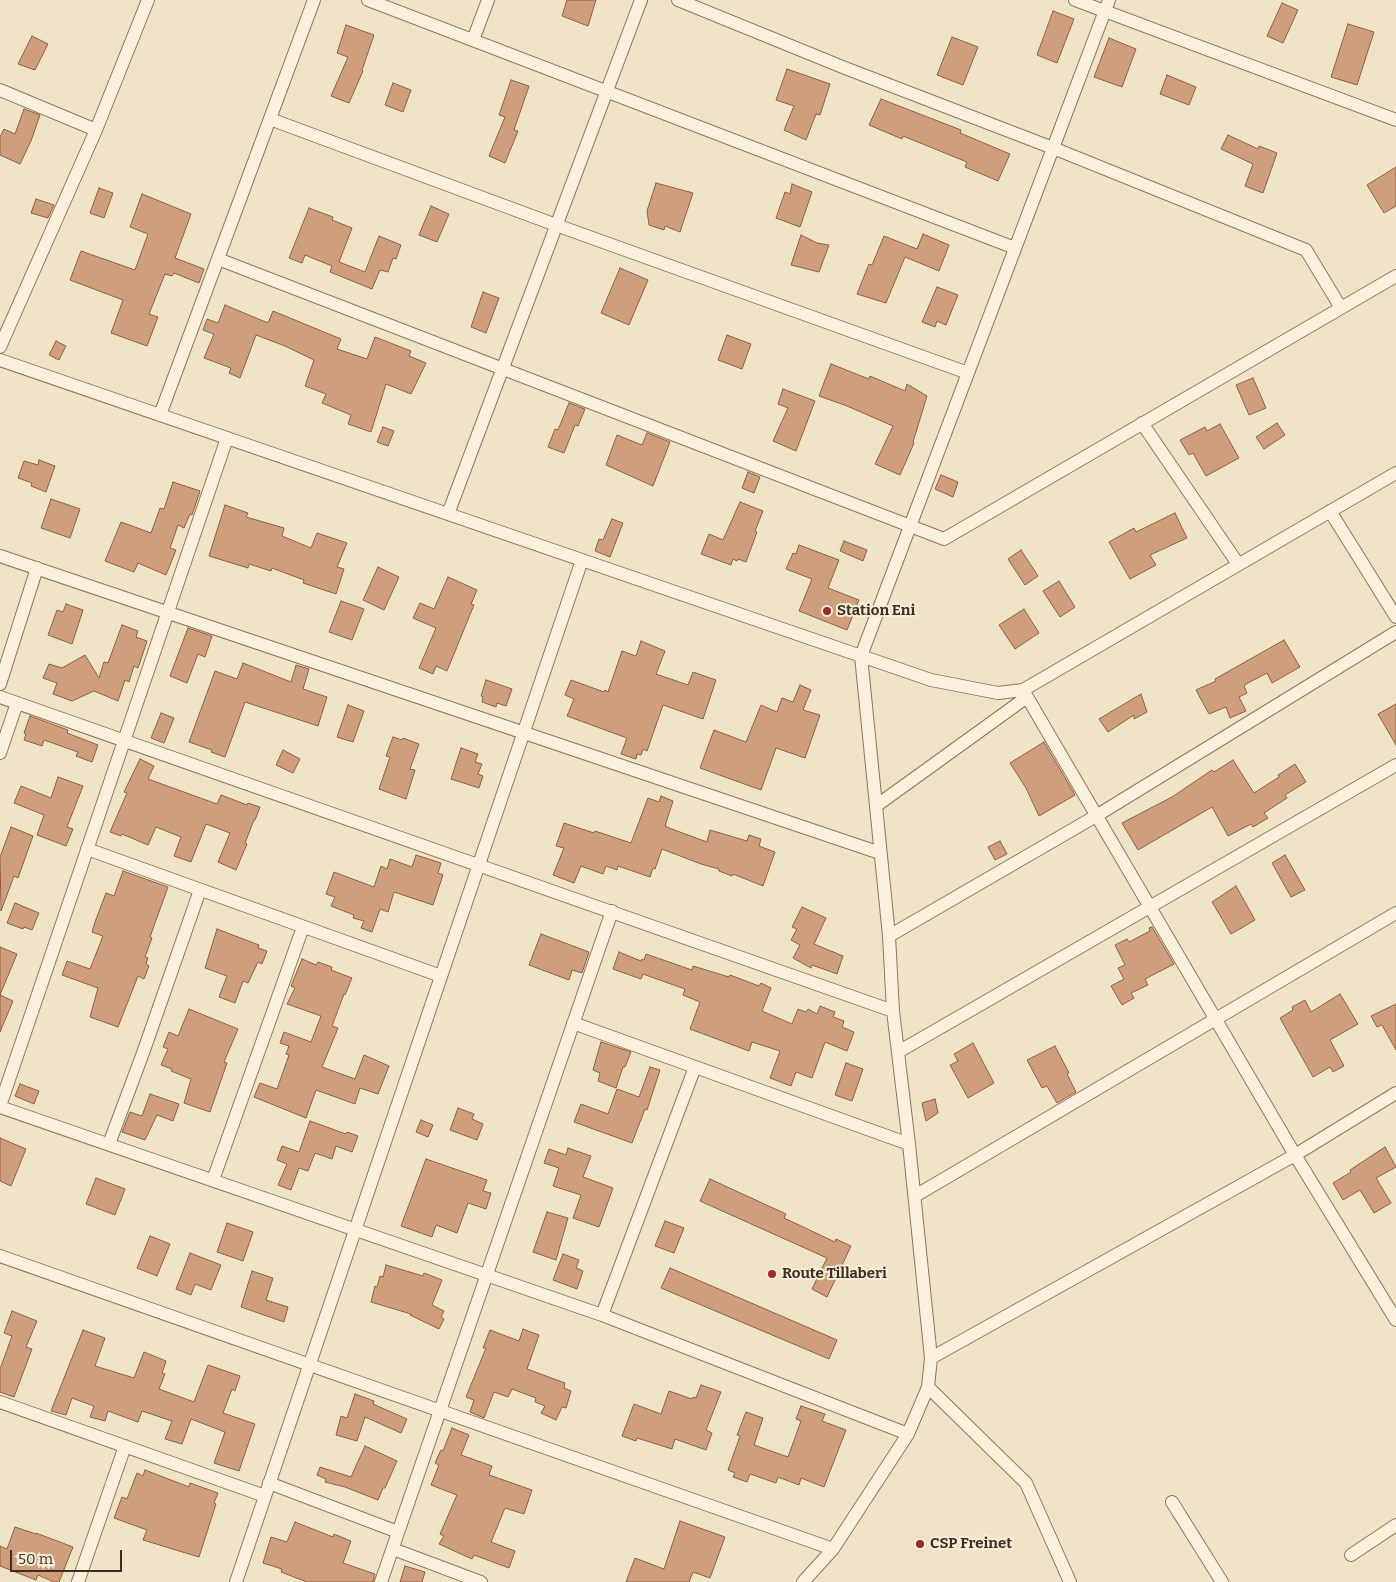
<!DOCTYPE html>
<style>
body{margin:0}
#map{position:relative;width:1396px;height:1582px;overflow:hidden;background:#f0e4c8;font-family:Bitter,serif}
canvas{display:block}
.scale{position:absolute;left:10px;top:1550px;width:112px;height:22px;box-sizing:border-box;border:2px solid #3d2e20;border-top:0;padding-left:6px;font-size:15px;line-height:18px;white-space:nowrap;color:#3d2e20;-webkit-text-stroke:4px #f7eed8;paint-order:stroke}
</style>
<div id="map">
<canvas width="1396" height="1582"></canvas>
<div class="scale">50 m</div>
</div>
<script>
const g = document.querySelector('canvas').getContext('2d');
g.lineJoin = 'round';
function paint(path, color) { g.fillStyle = color; g.fill(path, 'evenodd'); }
const shape = rows => new Path2D(rows.map(r => 'M' + r).join(''));
function stroke(path, color, width, dash) { g.strokeStyle = color; g.lineWidth = width; g.lineCap = dash ? 'butt' : 'round'; g.setLineDash(dash || []); g.stroke(path); }
function label(font, color, halo, rows, align = 'center') {
  g.font = font + ' Bitter,serif'; g.lineWidth = 4; g.setLineDash([]); g.textBaseline = 'middle'; g.strokeStyle = halo; g.fillStyle = color; for (const [text, x, y, turn = 0] of rows) {
    g.save(); g.translate(x, y); g.rotate((+turn || 0) * Math.PI / 180); g.textAlign = isNaN(turn) ? turn : align; if (halo) g.strokeText(text, 0, 0); g.fillText(text, 0, 0); g.restore();
  }
}
const building = shape([
 [567,0,596,0,588,26,562,16,567,0],
 [1282,3,1298,10,1283,43,1267,36,1282,3],
 [1053,11,1074,19,1057,63,1037,55,1053,11],
 [1348,24,1374,32,1357,85,1331,77,1348,24],
 [346,25,374,35,362,70,363,71,349,103,331,96,348,57,337,53,346,25],
 [32,36,48,44,35,70,18,64,32,36],
 [952,37,978,47,963,85,937,75,952,37],
 [1109,38,1136,49,1122,87,1094,77,1109,38],
 [787,69,830,84,820,115,816,114,806,140,784,130,794,106,776,100,787,69],
 [1167,75,1196,87,1189,105,1160,94,1167,75],
 [511,80,529,86,514,130,518,131,505,163,489,156,505,117,499,115,511,80],
 [393,83,411,90,403,112,385,105,393,83],
 [881,99,961,130,960,133,1010,154,998,181,965,167,967,162,903,136,902,139,869,125,881,99],
 [24,109,40,115,31,141,20,164,0,155,0,137,4,129,15,134,24,109],
 [1228,135,1258,149,1259,146,1277,153,1263,193,1245,186,1253,164,1221,149,1228,135],
 [1396,167,1396,206,1384,213,1367,185,1396,167],
 [656,183,693,193,680,232,665,226,664,230,649,225,647,211,656,183],
 [792,184,812,192,800,227,776,218,785,192,790,194,792,184],
 [99,188,113,193,104,218,90,213,99,188],
 [142,194,191,214,175,258,204,269,199,283,174,273,172,276,165,274,149,314,158,317,147,346,111,333,123,300,70,280,81,251,135,270,148,234,130,227,142,194],
 [36,199,54,205,48,218,31,213,36,199],
 [431,206,449,214,437,242,419,235,431,206],
 [309,208,333,217,332,220,352,228,339,262,365,272,379,236,401,245,396,259,393,258,388,272,380,270,372,289,330,272,332,266,305,255,302,263,289,258,309,208],
 [923,234,949,245,939,271,905,257,886,303,857,294,869,264,872,265,884,236,917,249,923,234],
 [801,235,817,243,829,245,819,272,791,265,801,235],
 [620,268,648,280,629,325,601,313,620,268],
 [937,287,958,295,946,325,937,321,935,327,922,322,937,287],
 [483,292,499,298,486,333,471,327,483,292],
 [225,305,268,323,273,311,341,339,337,349,367,359,375,337,411,351,409,356,426,363,411,394,386,384,371,432,348,424,351,415,322,403,326,394,305,386,314,360,285,346,256,335,240,378,229,373,231,368,204,358,214,334,203,330,207,319,218,323,225,305],
 [727,335,751,344,742,369,718,360,727,335],
 [56,341,66,346,59,360,49,355,56,341],
 [831,364,869,379,870,376,905,391,907,384,927,396,913,442,914,443,900,475,875,464,893,426,847,406,819,396,831,364],
 [1253,378,1266,408,1249,415,1236,385,1253,378],
 [783,389,815,401,796,451,773,441,788,408,778,404,783,389],
 [569,403,585,409,578,426,575,425,564,453,548,447,555,429,558,430,569,403],
 [1277,423,1285,435,1264,449,1256,437,1277,423],
 [1220,424,1239,458,1206,476,1193,453,1189,455,1180,440,1205,427,1207,431,1220,424],
 [383,427,394,431,388,446,377,442,383,427],
 [647,433,670,442,653,486,606,465,617,435,642,445,647,433],
 [39,460,55,466,46,492,31,486,32,483,18,478,24,461,38,465,39,460],
 [748,472,760,477,754,493,742,488,748,472],
 [941,475,958,482,953,497,935,489,941,475],
 [173,482,200,491,192,515,190,514,184,528,178,525,170,548,176,550,166,575,138,563,134,572,105,561,121,522,151,533,160,508,164,509,173,482],
 [51,499,80,509,70,538,41,528,51,499],
 [740,502,763,511,755,531,757,532,746,562,738,559,737,561,733,559,731,565,701,554,709,534,723,540,740,502],
 [225,505,248,513,246,517,284,528,282,536,311,548,317,533,347,543,337,567,344,569,336,594,303,583,304,580,272,568,271,571,249,564,248,568,209,556,225,505],
 [1175,513,1187,538,1150,555,1156,565,1130,579,1109,542,1134,528,1136,532,1175,513],
 [612,519,623,523,610,557,595,551,599,539,603,540,612,519],
 [844,541,867,550,863,561,840,551,844,541],
 [799,545,839,560,828,588,859,600,847,630,799,611,812,579,786,569,793,553,796,554,799,545],
 [1021,550,1038,576,1025,585,1008,559,1021,550],
 [378,567,399,577,384,610,363,600,378,567],
 [448,577,477,590,471,604,474,605,447,671,436,666,433,674,419,668,436,628,413,618,420,603,434,609,448,577],
 [1059,581,1075,607,1060,617,1043,591,1059,581],
 [341,601,364,609,352,640,329,632,341,601],
 [66,604,83,610,72,644,48,635,57,610,63,612,66,604],
 [1024,609,1039,633,1015,649,999,625,1024,609],
 [122,625,138,631,136,637,147,641,138,668,134,666,129,682,125,680,118,701,94,691,72,701,53,694,57,683,43,678,49,664,62,668,85,655,99,678,104,662,108,663,122,625],
 [188,628,212,636,205,657,198,654,187,683,170,676,188,628],
 [1284,640,1300,667,1272,683,1267,673,1246,684,1244,686,1247,693,1239,697,1246,711,1230,718,1226,707,1209,714,1196,690,1216,681,1215,679,1284,640],
 [641,641,665,651,656,674,688,685,693,672,716,680,703,719,663,705,647,751,643,749,641,755,637,754,636,759,621,754,627,738,567,716,574,699,565,695,571,680,604,692,605,690,608,692,622,651,636,656,641,641],
 [243,663,291,682,296,665,309,669,303,689,327,697,318,726,245,702,225,757,211,752,212,750,189,742,215,671,237,679,243,663],
 [486,680,512,689,506,706,497,703,496,707,482,702,483,697,481,696,486,680],
 [800,685,811,690,803,710,820,715,805,758,776,748,761,790,700,768,714,730,746,742,761,705,777,712,782,698,793,702,800,685],
 [1141,694,1147,712,1134,719,1134,715,1108,732,1099,719,1141,694],
 [1396,704,1396,745,1378,714,1396,704],
 [348,705,364,711,353,742,337,737,348,705],
 [161,713,174,718,164,743,151,738,161,713],
 [30,716,68,730,67,733,98,745,92,762,76,756,78,752,44,740,42,746,24,740,26,734,24,733,30,716],
 [393,737,402,740,403,738,419,744,410,769,415,770,406,799,379,789,390,757,386,756,393,737],
 [1044,742,1075,795,1039,816,1026,788,1010,763,1044,742],
 [461,748,478,754,475,762,482,764,478,774,483,776,479,788,451,779,461,748],
 [283,750,300,759,293,773,276,765,283,750],
 [140,759,154,766,148,779,217,804,221,795,247,805,248,803,260,807,255,820,254,820,245,843,247,844,236,870,218,862,230,833,206,824,191,862,174,856,181,837,156,827,148,845,122,834,121,836,110,832,127,793,124,792,140,759],
 [1233,760,1254,793,1279,777,1278,775,1295,764,1306,782,1285,795,1287,798,1264,813,1268,818,1253,827,1251,824,1228,836,1212,807,1138,850,1122,823,1172,797,1212,770,1214,772,1233,760],
 [58,777,83,786,67,827,73,829,66,846,37,835,44,815,14,803,21,786,51,798,58,777],
 [661,796,673,801,665,826,669,828,707,842,710,830,747,841,749,835,761,839,759,846,775,852,763,886,733,874,732,876,719,871,719,869,701,864,662,849,655,869,653,868,650,877,618,866,617,870,606,866,603,874,581,866,574,883,553,875,564,848,556,846,564,823,594,833,595,831,631,843,648,798,659,802,661,796],
 [11,827,33,836,18,878,14,876,1,911,0,857,11,827],
 [1000,841,1007,854,995,860,988,847,1000,841],
 [416,855,441,863,438,873,443,875,433,905,394,892,388,912,380,909,372,932,361,928,364,921,353,918,354,915,331,906,335,897,326,894,334,872,374,887,381,866,387,869,390,859,412,867,416,855],
 [1285,855,1305,890,1291,897,1272,863,1285,855],
 [123,871,168,887,150,937,152,938,145,957,148,958,146,964,149,966,144,979,138,976,118,1027,90,1017,98,988,62,975,67,961,90,969,103,936,92,932,95,922,106,893,114,896,123,871],
 [1236,886,1255,920,1231,934,1212,902,1236,886],
 [15,903,39,913,32,930,24,927,23,929,7,923,15,903],
 [802,907,826,918,814,944,843,956,837,974,812,965,811,968,793,958,800,945,791,940,797,929,792,927,802,907],
 [1152,927,1174,964,1145,979,1148,985,1131,993,1134,998,1122,1005,1111,986,1124,979,1118,968,1125,965,1115,945,1127,939,1129,942,1150,931,1149,928,1152,927],
 [217,929,259,945,258,948,267,951,262,964,258,962,248,983,243,981,235,1003,219,997,227,976,205,968,217,929],
 [541,934,589,952,582,973,572,970,569,980,529,965,541,934],
 [0,947,17,954,0,995,0,947],
 [619,952,641,961,642,959,644,960,646,954,692,970,693,966,729,977,730,975,759,986,761,983,771,988,762,1011,792,1024,798,1009,806,1012,808,1009,817,1014,820,1006,835,1012,833,1017,844,1021,842,1027,854,1032,847,1051,825,1042,812,1078,796,1072,791,1086,770,1078,780,1051,752,1042,749,1051,690,1029,700,1002,683,995,685,989,654,978,643,974,641,979,613,969,619,952],
 [302,959,316,965,318,962,332,967,331,970,352,978,345,995,344,994,332,1026,338,1028,322,1067,355,1079,364,1055,389,1066,378,1094,360,1088,355,1104,316,1090,306,1118,254,1097,260,1083,277,1089,289,1055,286,1054,289,1046,280,1043,284,1032,311,1042,321,1016,287,1004,295,988,291,986,302,959],
 [1340,994,1358,1024,1330,1040,1344,1066,1333,1072,1330,1067,1313,1077,1280,1018,1293,1010,1292,1007,1305,1000,1311,1012,1340,994],
 [0,995,13,1001,0,1032,0,995],
 [1396,1004,1396,1050,1382,1025,1377,1027,1371,1016,1396,1004],
 [189,1009,238,1029,224,1062,227,1063,210,1112,184,1103,191,1079,171,1071,172,1069,161,1065,168,1049,163,1047,169,1032,178,1036,189,1009],
 [601,1042,631,1052,625,1067,623,1067,616,1088,598,1081,600,1073,593,1070,601,1042],
 [973,1043,994,1083,968,1098,950,1065,958,1061,954,1054,973,1043],
 [1055,1046,1069,1073,1067,1074,1076,1092,1057,1103,1047,1086,1042,1088,1027,1060,1055,1046],
 [846,1063,863,1069,852,1101,835,1095,846,1063],
 [650,1067,660,1070,647,1110,645,1109,632,1143,574,1122,581,1104,608,1114,617,1089,639,1097,650,1067],
 [20,1084,39,1091,34,1104,15,1096,20,1084],
 [150,1094,179,1104,173,1121,157,1115,145,1140,122,1132,130,1112,142,1116,150,1094],
 [935,1099,938,1113,926,1121,922,1103,935,1099],
 [458,1108,474,1114,472,1119,483,1124,477,1140,450,1130,458,1108],
 [421,1120,433,1125,428,1137,416,1132,421,1120],
 [310,1121,346,1134,347,1132,358,1136,352,1152,336,1146,332,1159,315,1153,308,1171,299,1168,291,1190,278,1185,287,1164,277,1160,282,1146,299,1152,310,1121],
 [0,1138,26,1149,11,1186,0,1181,0,1138],
 [1385,1147,1396,1167,1376,1178,1391,1203,1374,1213,1360,1190,1343,1200,1333,1183,1351,1172,1350,1170,1385,1147],
 [568,1148,591,1156,583,1177,613,1188,599,1227,573,1218,581,1195,553,1186,559,1168,544,1163,549,1149,566,1155,568,1148],
 [426,1159,487,1180,483,1191,491,1193,486,1209,468,1203,457,1233,436,1225,432,1237,401,1226,426,1159],
 [96,1178,125,1189,115,1215,86,1204,96,1178],
 [710,1179,786,1214,784,1218,835,1242,836,1239,851,1246,827,1297,812,1289,827,1258,700,1201,710,1179],
 [547,1212,568,1218,556,1260,533,1252,547,1212],
 [665,1221,684,1228,674,1253,655,1246,665,1221],
 [227,1223,253,1232,243,1261,217,1252,227,1223],
 [150,1236,170,1244,157,1276,137,1268,150,1236],
 [190,1253,221,1265,211,1290,195,1284,191,1295,176,1289,190,1253],
 [563,1254,579,1260,576,1268,583,1271,577,1289,553,1280,563,1254],
 [386,1265,423,1276,424,1273,442,1280,432,1305,444,1311,441,1317,444,1319,439,1329,410,1315,411,1314,371,1302,375,1286,377,1287,380,1276,383,1277,386,1265],
 [670,1268,837,1340,829,1359,661,1288,670,1268],
 [252,1271,273,1278,266,1300,288,1307,284,1322,241,1307,252,1271],
 [12,1311,37,1321,26,1347,32,1349,14,1397,0,1392,0,1369,12,1336,4,1333,12,1311],
 [523,1329,539,1335,527,1369,565,1383,564,1388,571,1391,566,1408,562,1407,556,1420,541,1413,545,1406,535,1402,536,1398,512,1389,508,1397,494,1392,484,1418,470,1412,474,1400,466,1397,486,1348,483,1348,490,1330,519,1341,523,1329],
 [83,1330,105,1338,95,1366,134,1378,144,1352,166,1361,162,1373,165,1374,159,1389,194,1402,208,1365,240,1376,235,1391,232,1389,223,1413,255,1424,239,1471,214,1463,225,1432,191,1419,182,1444,165,1439,172,1421,142,1411,138,1422,108,1411,105,1421,90,1417,94,1406,72,1398,66,1415,51,1411,83,1330],
 [701,1385,721,1392,706,1430,712,1433,706,1450,675,1439,672,1449,637,1438,636,1441,622,1436,634,1404,661,1414,669,1391,692,1399,693,1397,696,1398,701,1385],
 [355,1394,374,1401,373,1404,407,1419,401,1433,365,1417,357,1441,336,1435,341,1416,347,1418,355,1394],
 [801,1406,825,1414,822,1421,846,1430,824,1487,801,1478,799,1485,778,1477,776,1483,750,1474,747,1482,733,1477,735,1473,728,1470,740,1436,737,1435,746,1412,763,1418,754,1445,788,1457,801,1421,796,1419,801,1406],
 [452,1428,469,1435,461,1455,492,1466,489,1475,532,1490,524,1514,505,1508,491,1542,515,1551,509,1568,474,1555,472,1559,439,1544,444,1536,440,1534,457,1495,431,1485,439,1465,435,1463,441,1450,443,1451,452,1428],
 [365,1446,397,1461,385,1488,383,1488,378,1500,345,1487,325,1482,326,1479,317,1475,320,1467,351,1477,365,1446],
 [145,1470,189,1487,190,1483,218,1493,214,1503,216,1504,199,1557,143,1540,147,1530,114,1518,122,1497,127,1499,137,1473,143,1476,145,1470],
 [680,1521,725,1537,710,1578,693,1572,689,1582,626,1582,635,1558,664,1569,680,1521],
 [295,1522,333,1537,334,1534,351,1541,343,1563,375,1574,373,1582,307,1582,281,1572,282,1569,263,1563,271,1537,287,1542,295,1522],
 [15,1527,36,1534,36,1533,73,1547,59,1582,54,1582,38,1575,36,1580,0,1566,0,1546,7,1549,15,1527],
 [405,1566,425,1572,422,1582,400,1582,405,1566]
]);
paint(building, '#cf9f7d');
stroke(building, '#8d5f41', 1);
const street = shape([
 [368,0,1015,248],
 [678,0,845,68,1053,148,1306,250,1341,308],
 [1075,0,1396,120],
 [473,40,488,0],
 [0,90,96,130],
 [270,119,556,225,968,373],
 [218,259,944,539,1396,276],
 [0,347,96,130,148,0],
 [0,360,931,680,998,693,1023,690,1396,473],
 [160,415,314,0],
 [1142,423,1238,564],
 [1330,511,1396,617],
 [448,514,641,0],
 [0,556,880,853],
 [0,684,37,568],
 [1023,690,1295,1155,1396,1320],
 [0,697,893,1011],
 [0,753,17,703],
 [876,806,1027,697],
 [87,849,441,976],
 [889,936,1096,816,1396,632],
 [573,1023,909,1144],
 [898,1052,1396,765],
 [0,1106,227,438],
 [0,1107,602,1315,908,1434],
 [109,1144,143,1053,200,890],
 [213,1180,303,927],
 [915,1196,1396,913],
 [0,1256,833,1549],
 [602,1315,695,1067],
 [931,1358,1295,1155,1396,1093],
 [928,1387,1026,1483,1070,1582],
 [0,1402,265,1496],
 [269,1483,398,1532],
 [1172,1502,1222,1582],
 [393,1549,481,1582],
 [1351,1555,1396,1525],
 [78,1582,125,1446],
 [236,1582,582,560],
 [381,1582,612,911],
 [803,1582,833,1549,908,1434,928,1387,931,1358,909,1144,893,1011,889,936,861,656,1109,0]
]);
stroke(street, '#8d765c', 14);
stroke(street, '#faf1dc', 12);
for (const [x, y, r, color] of [
 [827,611,5,"#9e2a2b"],
 [772,1274,5,"#9e2a2b"],
 [920,1544,5,"#9e2a2b"]
]) { const dot = new Path2D(); dot.arc(x, y, r, 0, 2 * Math.PI); g.fillStyle = color; g.fill(dot); stroke(dot, '#f7eed8', 2); }
label('bold 15px', '#3d2e20', '#f7eed8', [
 ["Station Eni",837,611],
 ["Route Tillaberi",782,1274],
 ["CSP Freinet",930,1544]
], 'left');
</script>
